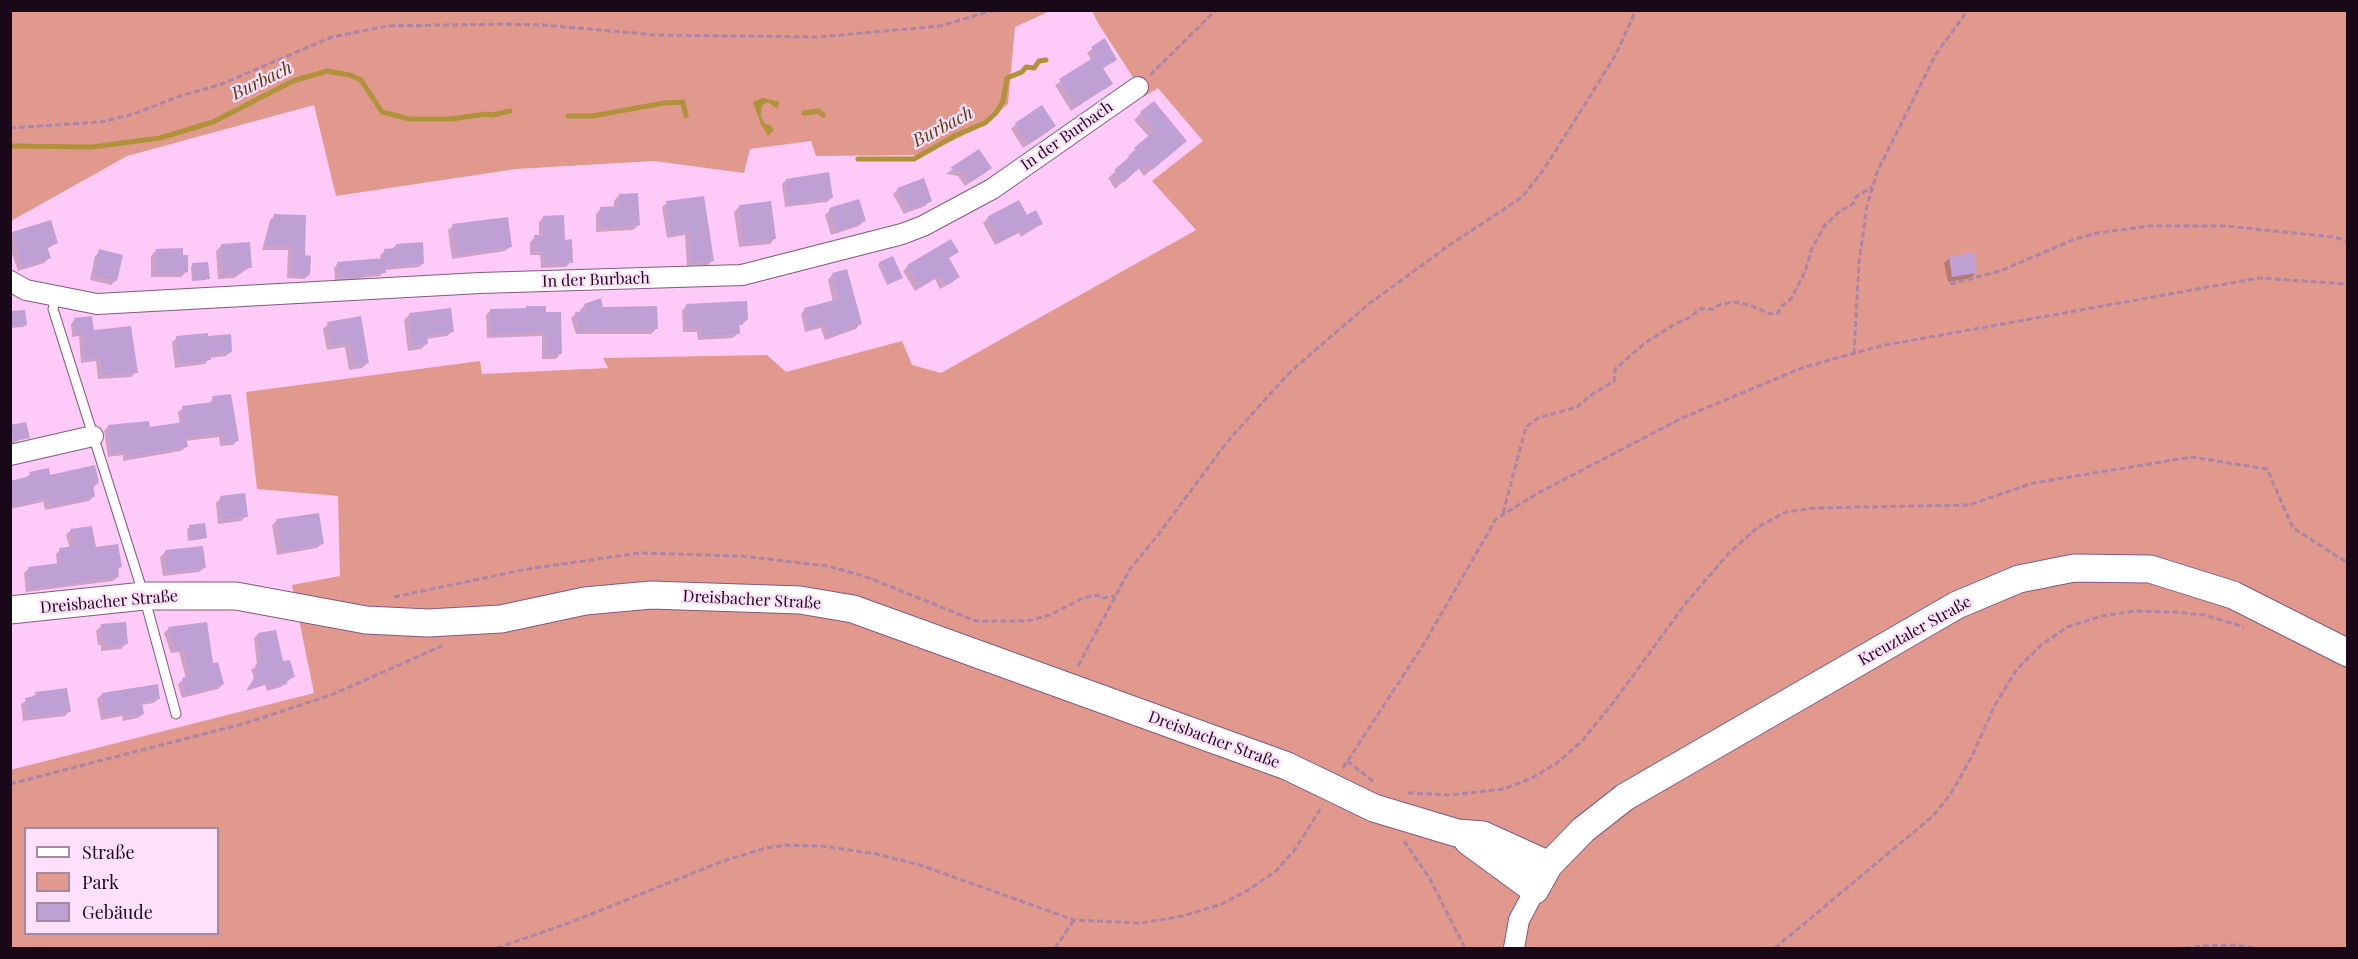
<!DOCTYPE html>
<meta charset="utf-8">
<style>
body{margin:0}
#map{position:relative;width:2358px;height:959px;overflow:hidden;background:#fecbf8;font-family:"Playfair Display",serif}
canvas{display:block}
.frame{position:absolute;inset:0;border:12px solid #190817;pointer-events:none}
.legend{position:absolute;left:24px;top:827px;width:195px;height:108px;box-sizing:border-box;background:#ffe0fb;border:2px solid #a38aa0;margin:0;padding:8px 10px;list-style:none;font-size:18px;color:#190817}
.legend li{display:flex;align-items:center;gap:12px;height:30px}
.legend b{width:30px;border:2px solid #a38aa0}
</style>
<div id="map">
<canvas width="2358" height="959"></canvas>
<div class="frame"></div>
<ul class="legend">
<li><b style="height:8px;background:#fff"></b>Straße</li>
<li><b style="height:16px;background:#e1998d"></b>Park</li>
<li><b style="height:16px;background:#bea0d5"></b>Gebäude</li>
</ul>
</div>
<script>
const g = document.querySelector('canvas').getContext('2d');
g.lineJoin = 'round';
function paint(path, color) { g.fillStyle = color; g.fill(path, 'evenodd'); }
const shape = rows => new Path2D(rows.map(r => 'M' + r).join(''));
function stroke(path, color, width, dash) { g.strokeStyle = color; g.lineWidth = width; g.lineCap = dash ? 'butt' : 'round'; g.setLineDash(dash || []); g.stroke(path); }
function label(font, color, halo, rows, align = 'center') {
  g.font = font + ' "Playfair Display",serif'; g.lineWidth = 4.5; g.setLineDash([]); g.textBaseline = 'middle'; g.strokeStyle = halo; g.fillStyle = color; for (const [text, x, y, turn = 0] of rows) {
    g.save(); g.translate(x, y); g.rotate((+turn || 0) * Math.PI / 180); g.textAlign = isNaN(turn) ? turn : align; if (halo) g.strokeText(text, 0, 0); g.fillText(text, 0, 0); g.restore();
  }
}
paint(shape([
 [10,11,1050,11,1015,27,1008,104,985,125,923,155,816,156,811,141,750,149,744,173,654,161,516,169,336,196,314,105,127,156,11,221],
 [1092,11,2347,11,2347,948,11,948,10,770,314,693,292,585,340,576,338,496,257,489,246,392,480,361,482,374,608,368,603,358,767,355,786,372,902,341,912,365,941,373,1196,230,1152,181,1203,141,1158,88,1145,96,1098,23],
 [26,828,218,828,218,934,26,934]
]), '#e1998d');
paint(shape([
 [763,98,780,102,777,108,767,102,762,106,761,116,765,124,770,125,774,130,768,136,761,124,753,102]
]), '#b0923b');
paint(shape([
 [1104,40,1115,59,1102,69,1111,84,1071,111,1055,85,1092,61,1087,53],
 [1141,113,1178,148,1144,176,1138,168,1115,189,1108,178,1130,159,1128,156,1149,137,1134,120],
 [1016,124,1049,131,1023,148,1011,129],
 [978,151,990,168,985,173,965,186,958,176,946,174],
 [786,180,832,197,827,202,785,207,782,184],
 [898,189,931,200,925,206,904,214,893,194],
 [619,195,639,225,633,230,596,232,596,214,601,208,614,208,614,201],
 [667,203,712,261,708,265,687,266,685,235,667,238,662,207],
 [739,207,775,238,770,244,739,247,734,212],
 [830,210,864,221,859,226,831,235,825,215],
 [275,216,304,257,309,275,304,279,287,278,288,250,262,250,270,220],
 [544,217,564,241,571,262,566,267,541,268,540,255,530,255,530,242,535,237,539,237,539,222],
 [1027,217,1041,224,1021,237,1019,233,995,245,983,223,988,218],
 [453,226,510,247,505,251,452,259,448,230],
 [13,234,56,243,47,249,49,258,44,263,18,271,10,248,10,236],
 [222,245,250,267,234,278,218,279,216,251],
 [396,245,423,263,419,267,384,270,380,276,361,278,358,281,335,281,334,268,338,263,381,259,380,255,385,251,391,250],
 [156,250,186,272,181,277,151,277,151,256],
 [100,251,116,280,111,285,90,280,95,256],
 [957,252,948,259,958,276,953,282,940,289,935,279,915,291,903,271,908,266],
 [1950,258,1976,272,1971,278,1948,282,1944,263],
 [880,263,901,278,887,285,878,265],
 [193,265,208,278,206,280,192,281,191,267],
 [846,271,860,324,856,329,825,340,821,328,805,332,801,314,805,309,833,302,828,280,832,275],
 [585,305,602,308,656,329,651,334,576,334,571,318,576,313,581,313,580,310],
 [686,306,747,320,742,325,738,325,738,333,733,338,698,340,697,332,683,332,682,311],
 [544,308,560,354,556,359,542,359,542,336,487,338,486,315,491,310],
 [10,313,26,325,23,327,10,328],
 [410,314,452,331,447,336,426,339,426,344,421,349,408,351,404,320],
 [359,318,367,363,362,368,349,370,345,347,327,350,323,329,328,324],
 [75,319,92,331,136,372,131,377,98,379,96,361,81,363,79,336,72,337,71,324],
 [177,338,207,338,231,352,226,356,209,358,205,364,175,368,172,342],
 [213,398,237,441,233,445,220,446,219,437,185,441,186,447,181,451,123,461,123,455,108,457,104,431,108,426,149,428,180,424,178,412,183,408,209,404],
 [10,427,28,437,12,443],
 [30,474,49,477,98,483,92,489,94,496,89,501,45,510,43,502,10,509,10,482,26,478],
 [221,497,246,516,241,521,218,524,216,503],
 [277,520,323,543,317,548,277,555,272,525],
 [190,527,205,537,203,539,188,541,187,529],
 [71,530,120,567,117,571,118,577,113,581,26,592,24,573,29,568,57,565,56,554,60,550,70,549,66,535],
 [165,552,205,567,199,572,163,576,160,557],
 [101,626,126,643,121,649,101,651,101,645,98,645,96,631],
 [169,628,212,665,223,684,218,689,182,698,178,684,186,678,179,652,171,653,164,633],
 [258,634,293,677,281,687,267,691,265,685,246,691,254,678,251,670,257,666,254,638],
 [36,694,69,711,65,716,23,721,21,704],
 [102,694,159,698,154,703,141,705,143,714,138,718,123,721,122,716,101,720,97,699]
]), '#0003');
stroke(shape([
 [804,113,819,111,823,115],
 [568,116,592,116,664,103,683,102,686,116],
 [10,146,92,147,160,138,213,122,293,81,327,71,350,75,361,80,382,112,410,119,451,119,486,114,492,115,510,111],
 [858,159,914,159,956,135,985,123,996,113,1003,101,1007,78,1022,72,1026,67,1034,68,1039,61,1046,60]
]), '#b0923b', 5);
paint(shape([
 [1105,38,1117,60,1103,68,1113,84,1076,107,1059,79,1096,56,1091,47],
 [1154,101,1187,141,1152,170,1146,162,1123,183,1114,170,1136,151,1134,148,1155,130,1140,112],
 [1042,105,1056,126,1029,144,1015,123],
 [979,149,992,168,971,182,964,172,950,168],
 [829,172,833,198,789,204,786,179],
 [924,178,932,201,909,210,897,188],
 [638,193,640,225,601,227,600,207,619,206,619,194],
 [704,196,714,261,691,263,689,232,671,234,666,201],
 [859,199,866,221,836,231,829,208],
 [1019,200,1027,215,1036,210,1043,224,1026,232,1024,229,1000,241,987,217],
 [771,201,776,239,744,243,739,205],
 [274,214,306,215,305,255,311,256,310,275,291,274,291,246,265,246],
 [564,215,565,240,572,239,573,263,545,264,544,251,535,251,534,235,544,235,543,216],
 [508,217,512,247,457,255,452,224],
 [51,220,58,243,47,247,51,258,23,267,12,232],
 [951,239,959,252,949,258,960,277,946,285,940,275,921,287,907,265],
 [250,242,252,268,240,269,241,273,223,274,221,244],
 [423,242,424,264,385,266,384,249,396,248,396,244],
 [183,248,183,255,188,255,188,272,156,273,156,249],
 [99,249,123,255,117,281,93,275],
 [1974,252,1977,273,1952,277,1949,257],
 [893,256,903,278,889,284,879,262],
 [384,258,386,273,363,275,363,277,339,277,337,262],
 [208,262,210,279,194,280,192,263],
 [847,269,862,324,843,330,843,333,829,336,826,324,810,328,804,308,838,299,832,273],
 [601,298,603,307,657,306,658,329,581,330,575,312,587,311,584,304],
 [747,301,748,320,739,321,740,334,702,336,702,328,687,328,686,304],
 [526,306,546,306,546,312,561,312,562,354,546,354,546,332,491,334,490,309,526,308],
 [451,308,454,332,427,335,428,344,413,346,409,313],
 [25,310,27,325,10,326,10,311],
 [92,316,94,330,131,326,138,373,102,375,100,357,85,359,83,333,76,333,74,318],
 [361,316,369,363,354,366,350,343,332,346,327,322],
 [208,333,208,336,231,334,232,352,210,354,211,360,179,364,176,336],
 [231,394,239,441,224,442,223,433,186,437,188,447,127,457,127,451,112,453,108,425,149,421,150,427,184,422,182,406,213,402,212,396],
 [26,422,30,438,14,441,10,425],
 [95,465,99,483,93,485,95,497,50,506,48,498,10,506,10,481,31,476,29,472,49,468,50,475],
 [245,493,248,517,223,519,220,496],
 [319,513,324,544,282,551,276,519],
 [205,523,207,538,190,539,189,525],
 [92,526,96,547,118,544,122,567,118,568,119,577,31,589,28,567,61,563,59,548,75,546,70,529],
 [203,546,206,568,167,572,165,550],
 [126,622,128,644,106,646,106,640,103,641,101,624],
 [207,622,213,663,218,662,224,684,186,695,182,678,191,675,184,648,176,650,168,627],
 [276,630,283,661,290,660,295,677,286,680,287,684,271,688,269,682,248,689,257,673,255,665,261,663,258,633],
 [158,684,160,699,142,702,144,714,127,717,126,712,105,716,102,693],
 [67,688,71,712,28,717,25,698,36,696,35,692]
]), '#bea0d5');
const lane = shape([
 [56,297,53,309,144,596,176,714]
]);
const street = shape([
 [10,281,26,290,97,304,480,283,742,275,902,234,923,226,992,189,1138,87],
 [10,455,93,436],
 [1514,948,1519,920,1535,890]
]);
const secondary = shape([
 [10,610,144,596,236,596,366,620,428,623,501,619,585,601,651,595,800,600,853,609,1287,766,1374,808,1457,833,1483,835,1549,865],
 [1468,841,1535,890,1549,865,1583,830,1625,797,1957,605,2019,579,2074,568,2150,569,2233,595,2348,653]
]);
stroke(lane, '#845880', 11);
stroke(street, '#845880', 22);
stroke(secondary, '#845880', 29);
stroke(shape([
 [1150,75,1216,10],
 [10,128,101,122,134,114,180,96,219,85,332,37,387,26,506,24,544,25,656,35,819,37,940,26,994,10],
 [1950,284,2000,271,2075,239,2098,233,2149,226,2226,226,2333,237,2348,241],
 [1854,354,1859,263,1867,206,1877,172,1936,54,1968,10],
 [1503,513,1526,427,1538,418,1577,407,1591,395,1614,381,1615,369,1645,343,1675,324,1691,317,1699,309,1713,309,1721,304,1734,302,1750,305,1770,314,1778,313,1782,306,1791,299,1805,272,1812,248,1825,225,1840,211,1853,204,1856,197,1872,187],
 [394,597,527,569,639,553,741,556,827,566,864,576,976,621,1027,621,1050,615,1083,598,1097,595,1103,598,1115,596],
 [1078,666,1130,569,1158,535,1227,442,1290,372,1370,303,1447,247,1522,197,1542,172,1582,109,1616,54,1636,10],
 [1347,761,1374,782],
 [1343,768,1427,639,1496,519,1538,493,1682,418,1802,368,1880,346,2259,278,2348,284],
 [10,784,246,723,331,695,442,646],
 [1408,793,1451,795,1504,789,1532,778,1557,763,1581,742,1613,703,1686,603,1728,554,1758,527,1786,512,1815,508,1969,505,2033,483,2192,457,2267,469,2293,528,2348,563],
 [1404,841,1430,879,1465,948],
 [497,948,569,923,723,861,766,848,786,845,822,846,877,854,920,865,1074,920,1141,923,1183,916,1222,904,1250,889,1276,871,1296,848,1321,808],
 [1055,948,1074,920],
 [1775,948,1933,816,1950,795,1971,758,1995,705,2017,669,2041,645,2067,627,2102,616,2134,611,2174,612,2204,615,2244,627],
 [2185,948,2204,946,2236,945,2254,948]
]), '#ab84a7', 3, [6, 3]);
stroke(lane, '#fff', 9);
stroke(street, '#fff', 20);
stroke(secondary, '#fff', 27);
label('16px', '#190817', '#ffe0fb', [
 ["In der Burbach",1067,136,-35],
 ["In der Burbach",596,280,-2],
 ["Dreisbacher Straße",752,600,3],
 ["Dreisbacher Straße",109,602,-5],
 ["Kreuztaler Straße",1915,631,-29],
 ["Dreisbacher Straße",1214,740,20]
]);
label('italic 18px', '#514111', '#ffe0fb', [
 ["Burbach",262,81,-26],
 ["Burbach",943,127,-28]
]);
</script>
